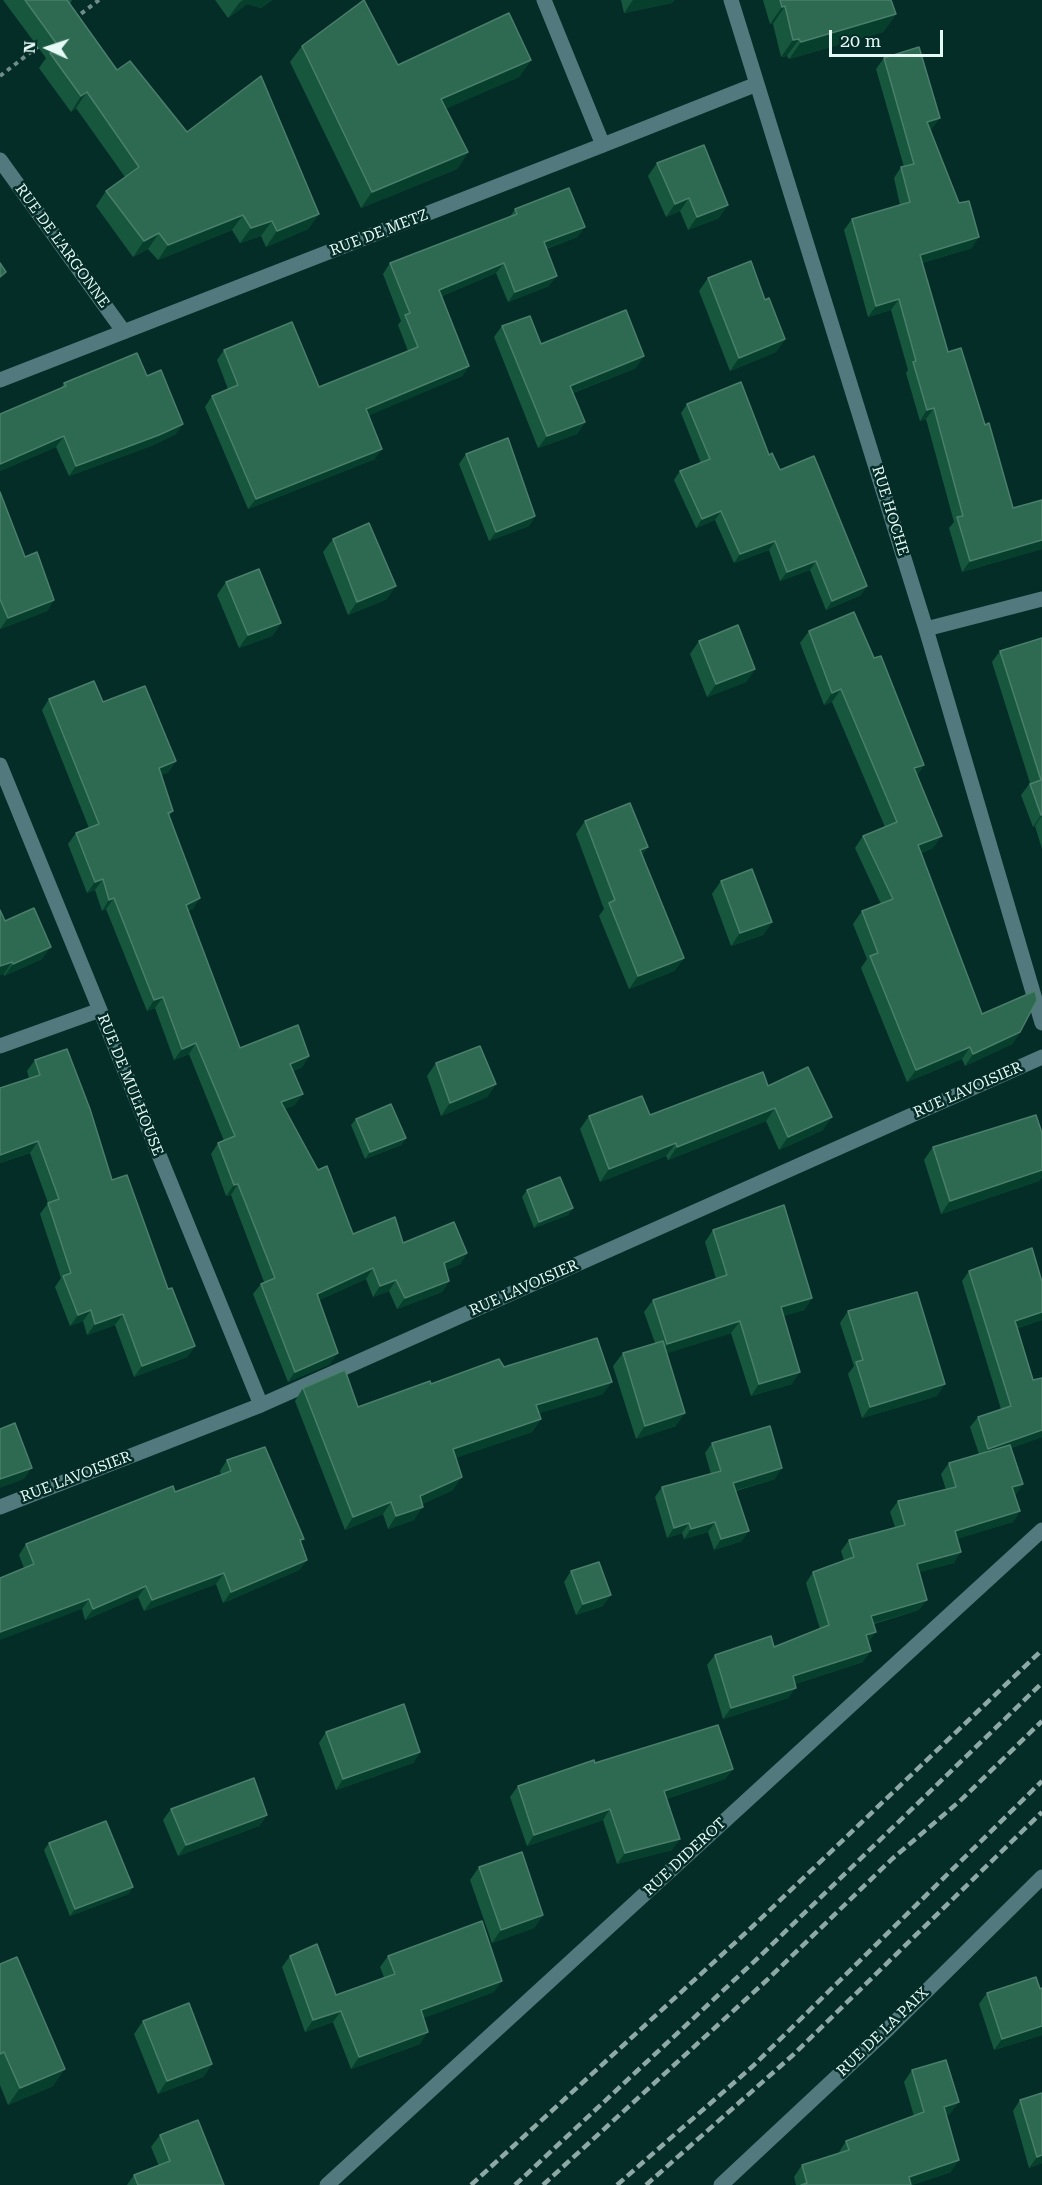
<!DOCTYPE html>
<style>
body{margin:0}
#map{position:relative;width:1042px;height:2185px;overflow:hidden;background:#052d28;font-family:"Roboto Serif",serif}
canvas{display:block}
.north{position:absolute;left:18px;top:18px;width:60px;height:60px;-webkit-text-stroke:4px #052d28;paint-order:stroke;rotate:273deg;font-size:16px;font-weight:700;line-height:24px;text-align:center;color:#e5f9f5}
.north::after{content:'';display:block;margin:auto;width:21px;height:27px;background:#e5f9f5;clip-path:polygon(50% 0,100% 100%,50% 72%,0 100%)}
.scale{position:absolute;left:829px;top:30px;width:114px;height:27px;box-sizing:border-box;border:3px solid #e5f9f5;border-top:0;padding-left:8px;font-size:18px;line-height:21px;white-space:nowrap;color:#e5f9f5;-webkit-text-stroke:4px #052d28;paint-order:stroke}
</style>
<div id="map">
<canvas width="1042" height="2185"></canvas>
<div class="north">N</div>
<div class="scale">20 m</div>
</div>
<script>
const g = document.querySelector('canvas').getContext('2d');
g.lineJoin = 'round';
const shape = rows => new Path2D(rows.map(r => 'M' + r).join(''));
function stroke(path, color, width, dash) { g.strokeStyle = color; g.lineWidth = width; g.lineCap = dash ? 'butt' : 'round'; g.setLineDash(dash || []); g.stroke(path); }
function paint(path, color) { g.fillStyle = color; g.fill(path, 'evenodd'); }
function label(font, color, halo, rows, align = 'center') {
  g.font = font + ' "Roboto Serif",serif'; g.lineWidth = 5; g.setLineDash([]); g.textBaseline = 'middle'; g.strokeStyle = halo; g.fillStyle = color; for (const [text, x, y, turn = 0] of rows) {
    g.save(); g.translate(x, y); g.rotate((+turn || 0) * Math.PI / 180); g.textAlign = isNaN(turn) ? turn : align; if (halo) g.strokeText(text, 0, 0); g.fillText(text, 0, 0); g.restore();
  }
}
stroke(shape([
 [74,19,99,0],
 [0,76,40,45]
]), '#6e8d88', 4, [4.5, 4.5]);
stroke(shape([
 [544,0,603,145],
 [731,0,926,629,1042,1023],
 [0,160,124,332],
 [0,380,603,145,757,84],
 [926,629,1042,599],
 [0,765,261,1405],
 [0,1046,100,1010],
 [0,1507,261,1405,1042,1057],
 [327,2185,1042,1530],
 [721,2185,889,2028,1042,1877]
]), '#527a7e', 15);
stroke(shape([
 [471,2185,751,1928,1042,1650],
 [515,2185,759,1957,1042,1683],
 [543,2185,767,1980,892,1859,961,1800,1042,1721],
 [617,2185,753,2066,1042,1781],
 [646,2185,793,2055,1042,1812]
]), '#8ea9a5', 4.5, [9, 4.5]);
paint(shape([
 [3,0,72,0,70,4,117,70,187,132,319,214,308,229,266,247,261,236,240,243,232,230,158,260,148,249,133,257,96,206,106,191,125,177,76,108,71,112,39,68,46,58],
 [215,0,272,0,261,8,247,4,228,18],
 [621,0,674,0,672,3,624,13],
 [763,0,891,0,896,14,883,32,789,59,787,56,781,57,773,24,770,24],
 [302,46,398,65,531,60,519,77,446,108,468,152,457,169,361,208,290,62],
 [884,58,932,129,930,130,972,248,922,263,948,352,985,425,1013,508,1042,500,1042,549,962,572,949,528,954,522,926,419,920,421,906,373,908,370,891,310,868,317,844,230,852,219,900,205,894,178,901,167,904,167,876,69],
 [657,163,719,218,688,230,680,211,666,217,648,176],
 [515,209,585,227,577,237,546,249,549,286,508,302,496,273,442,296,469,366,462,376,369,415,375,459,248,509,205,407,212,396,228,389,217,360,224,350,319,387,408,351,398,325,401,321,383,274,390,263,510,217],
 [708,278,765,300,785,339,776,352,730,371,699,291],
 [502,326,541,344,636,368,573,393,585,422,577,434,538,448,494,337],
 [147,376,176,434,151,446,69,476,56,447,0,471,0,414,61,388,64,383],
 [687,404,769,455,861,595,826,610,810,570,780,581,769,550,734,563,715,520,696,528,674,480,680,471,701,463,681,413],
 [466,454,535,516,529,526,489,541,459,464],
 [0,492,25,557,54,600,47,611,0,629],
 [333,539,387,599,348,615,323,552],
 [226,582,281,623,272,636,239,648,217,595],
 [809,631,874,658,924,765,917,775,933,848,921,853,982,1014,1020,1032,1012,1044,965,1066,962,1059,907,1082,861,968,867,959,853,924,862,911,881,904,855,848,863,836,885,827,832,702,824,705,800,643],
 [1042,638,1042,849,1035,826,1033,827,1021,795,1030,783,992,662,1000,651],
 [699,641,755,669,746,682,707,697,690,654],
 [49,699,103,702,169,772,161,775,173,811,169,816,193,909,188,911,240,1048,309,1056,302,1067,293,1071,295,1105,284,1109,353,1234,467,1253,460,1264,446,1270,449,1281,442,1292,397,1309,389,1291,373,1297,366,1279,319,1300,330,1364,288,1382,253,1294,261,1284,264,1282,231,1195,226,1196,211,1154,218,1143,224,1141,189,1054,174,1060,155,1008,147,1011,106,909,102,911,95,890,87,893,68,844,76,833,89,828,42,710],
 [585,821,648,847,642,855,684,958,674,971,629,989,599,916,604,909,576,834],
 [721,881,772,922,763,935,731,946,712,894],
 [0,910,5,921,42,959,4,976,4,974,0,975],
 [35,1060,112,1180,168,1289,195,1346,187,1357,134,1377,115,1325,87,1335,83,1321,70,1326,55,1287,61,1278,40,1214,48,1203,30,1153,0,1163,0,1088,29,1078,27,1071],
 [436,1063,496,1084,487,1097,441,1116,427,1076],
 [768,1086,823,1130,779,1150,766,1121,668,1160,666,1156,600,1182,580,1129,589,1116,650,1115],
 [356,1119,406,1138,401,1145,365,1159,351,1125],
 [1042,1133,1042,1177,1039,1181,941,1214,924,1160,933,1147],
 [527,1190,573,1208,568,1215,534,1228,522,1197],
 [713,1230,812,1298,804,1310,783,1316,792,1384,751,1396,731,1333,667,1353,676,1426,636,1439,613,1366,623,1353,655,1343,644,1312,653,1300,716,1279,705,1242],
 [969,1271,1042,1320,1018,1328,1033,1380,1042,1378,1042,1437,1011,1448,1023,1484,1015,1495,1020,1511,1013,1522,958,1538,954,1563,919,1572,919,1610,874,1624,863,1662,795,1684,788,1698,723,1719,707,1665,715,1655,774,1647,820,1629,806,1583,813,1572,844,1561,841,1551,849,1540,895,1527,890,1512,898,1501,946,1490,941,1474,949,1463,979,1454,970,1427,978,1417,1001,1409,962,1281],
 [848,1311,937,1396,862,1418,848,1374,854,1366,840,1323],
 [504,1367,603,1394,539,1413,541,1419,532,1432,455,1458,453,1490,422,1504,414,1520,388,1529,383,1514,345,1530,295,1401,303,1388,358,1407,431,1384],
 [712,1443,775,1479,736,1491,742,1541,714,1550,708,1532,684,1539,682,1533,667,1538,655,1497,662,1487,711,1474,705,1453],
 [227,1460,301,1543,307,1560,299,1570,223,1603,216,1584,144,1611,138,1597,85,1620,82,1609,24,1568,19,1555,26,1544,221,1475,220,1471],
 [571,1571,603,1606,576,1615,564,1582],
 [326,1732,420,1752,413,1763,336,1790,319,1743],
 [595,1763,733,1769,725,1779,666,1799,672,1850,617,1864,603,1820,527,1846,510,1797,518,1786],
 [171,1809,267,1815,259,1826,178,1856,163,1820],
 [49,1843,133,1887,128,1894,70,1916,44,1850],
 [479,1867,543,1915,534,1928,492,1943,470,1880],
 [290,1956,336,1995,384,1977,380,1967,388,1956,494,1992,423,2018,420,2044,351,2069,333,2022,305,2032,282,1967],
 [0,1964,53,2086,8,2105,0,2085],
 [1042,1988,1042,2035,994,2050,979,2004,987,1993],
 [143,2021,212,2064,203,2077,158,2094,134,2034],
 [912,2070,950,2114,946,2115,951,2172,912,2185,796,2185,794,2177,802,2165,838,2154,846,2141,914,2116,904,2082],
 [1042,2093,1042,2163,1029,2168,1013,2111,1020,2100],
 [160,2135,224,2185,127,2185,134,2175,159,2166,151,2147]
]), '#17573e');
paint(shape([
 [243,0,272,0,261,8,247,4,228,18,239,3],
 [633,0,674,0,672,3,624,13],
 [785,6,773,24,770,24,782,7],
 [896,14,883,32,789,59,801,42],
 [799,39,787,56,781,57,793,40],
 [531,60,519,77,430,116,441,99],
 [87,92,76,108,71,112,81,96],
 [940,118,932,129,919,133,927,122],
 [468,152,457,169,361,208,372,192],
 [689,198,680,211,666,217,675,204],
 [728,205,719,218,688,230,697,217],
 [319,214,308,229,266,247,277,231],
 [243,215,232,230,158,260,168,245],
 [272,221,261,236,240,243,251,228],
 [585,227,577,237,536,252,544,242],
 [159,233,148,249,133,257,144,241],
 [979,237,972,248,912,266,920,255],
 [504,263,496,273,432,300,439,290],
 [557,276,549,286,508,302,515,292],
 [899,299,891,310,868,317,876,306],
 [785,339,776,352,730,371,739,358],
 [644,356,636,368,562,397,570,386],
 [469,366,462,376,359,420,366,409],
 [934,408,926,419,920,421,927,410],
 [585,422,577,434,538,448,547,436],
 [183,424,176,434,151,446,69,476,76,466],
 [64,436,56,447,0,471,0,464],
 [382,449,375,459,248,509,256,499],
 [721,511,715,520,696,528,702,519],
 [535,516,529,526,489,541,496,532],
 [1042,540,1042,549,962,572,970,561],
 [775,541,769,550,734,563,740,554],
 [816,561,810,570,780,581,787,572],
 [396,586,387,599,348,615,357,602],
 [867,586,861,595,826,610,832,601],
 [54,600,47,611,0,629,8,618],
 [281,623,272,636,239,648,248,635],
 [755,669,746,682,707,697,716,684],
 [841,689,832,702,824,705,832,693],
 [176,761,169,772,151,779,159,768],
 [924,765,915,777,914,768],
 [1041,815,1042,815,1035,826,1033,827],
 [942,836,933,848,910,857,918,845],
 [648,847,639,860,640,850],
 [103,879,95,890,87,893,95,882],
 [114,898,106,909,102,911,109,900],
 [200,898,193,909,178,916,186,905],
 [772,922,763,935,731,946,740,933],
 [51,947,42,959,4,976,13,964],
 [684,958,674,971,629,989,638,976],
 [12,962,4,974,0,975,0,966],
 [163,997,155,1008,147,1011,154,1000],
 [1020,1032,1012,1044,965,1066,973,1054],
 [196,1043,189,1054,174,1060,182,1049],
 [970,1047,962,1059,907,1082,916,1070],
 [309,1056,302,1067,282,1075,290,1064],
 [496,1084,487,1097,441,1116,450,1103],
 [303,1094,295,1105,273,1113,281,1102],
 [775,1108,766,1121,668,1160,677,1147],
 [832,1117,823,1130,779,1150,788,1137],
 [406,1138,401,1145,365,1159,370,1152],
 [38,1141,30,1153,0,1163,0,1155],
 [676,1143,666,1156,600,1182,609,1169],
 [1042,1170,1042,1177,1039,1181,941,1214,950,1201],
 [238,1184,231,1195,226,1196,234,1185],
 [573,1208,568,1215,534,1228,539,1222],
 [467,1253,460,1264,436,1274,444,1263],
 [373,1268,366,1279,309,1305,317,1294],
 [396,1280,389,1291,373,1297,380,1286],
 [449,1281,442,1292,397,1309,405,1298],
 [812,1298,804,1310,772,1319,781,1307],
 [91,1310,83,1321,70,1326,78,1315],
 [1042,1312,1042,1320,1008,1331,1015,1321],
 [123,1314,115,1325,87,1335,95,1324],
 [740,1321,731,1333,659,1356,667,1344],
 [195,1346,187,1357,134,1377,142,1366],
 [338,1353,330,1364,288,1382,295,1372],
 [800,1372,792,1384,751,1396,759,1384],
 [612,1382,603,1394,527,1417,536,1405],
 [945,1384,937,1396,862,1418,870,1407],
 [685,1413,676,1426,636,1439,645,1426],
 [541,1419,532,1432,444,1462,453,1449],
 [1042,1430,1042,1437,981,1459,988,1449],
 [32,1468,24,1479,0,1488,0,1479],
 [782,1468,775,1479,726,1493,733,1483],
 [462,1477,453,1490,411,1509,420,1496],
 [1023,1484,1015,1495,1004,1498,1012,1487],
 [391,1502,383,1514,345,1530,353,1517],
 [423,1507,414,1520,388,1529,396,1516],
 [1020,1511,1013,1522,948,1542,955,1531],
 [715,1522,708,1532,684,1539,691,1529],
 [689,1523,682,1533,667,1538,674,1528],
 [749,1531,742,1541,714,1550,721,1539],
 [961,1552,954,1563,909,1575,917,1564],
 [307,1560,299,1570,223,1603,231,1592],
 [224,1573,216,1584,144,1611,152,1600],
 [146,1586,138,1597,85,1620,93,1609],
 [611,1595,603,1606,576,1615,583,1604],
 [89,1599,82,1609,0,1640,0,1632],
 [927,1600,919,1610,864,1626,871,1616],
 [876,1632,868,1643,866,1635],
 [871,1651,863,1662,785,1687,793,1676],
 [796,1688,788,1698,723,1719,731,1708],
 [420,1752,413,1763,336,1790,343,1779],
 [733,1769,725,1779,656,1802,664,1791],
 [610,1809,603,1820,527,1846,534,1835],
 [267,1815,259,1826,178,1856,186,1845],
 [680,1839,672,1850,617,1864,625,1853],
 [133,1887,128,1894,70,1916,75,1909],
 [543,1915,534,1928,492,1943,501,1930],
 [502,1981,494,1992,413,2022,421,2010],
 [341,2011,333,2022,305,2032,313,2020],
 [1042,2026,1042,2035,994,2050,1002,2039],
 [428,2032,420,2044,351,2069,359,2057],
 [212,2064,203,2077,158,2094,167,2081],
 [65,2069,53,2086,8,2105,20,2088],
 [959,2102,950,2114,936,2119,944,2107],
 [1042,2155,1042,2163,1029,2168,1037,2157],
 [959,2160,951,2172,912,2185,903,2185,909,2177]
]), '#073f2d');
const building = shape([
 [25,0,67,0,117,70,130,61,187,132,261,76,319,214,277,231,272,221,251,228,243,215,168,245,159,233,144,241,106,191,139,167,87,92,81,96,50,53,59,47,25,0],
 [364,0,398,65,509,13,531,60,441,99,468,152,372,192,302,46,364,0],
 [780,0,891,0,896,14,801,42,799,39,793,40,785,6,782,7,780,0],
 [919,47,940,118,927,122,959,203,969,201,979,237,920,255,948,352,961,348,985,425,989,423,1013,508,1042,500,1042,540,970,561,957,517,963,516,934,408,927,410,913,362,916,361,899,299,876,306,852,219,910,202,901,167,914,164,884,58,919,47],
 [704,145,728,205,697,217,689,198,675,204,657,163,704,145],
 [569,188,585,227,544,242,557,276,515,292,504,263,439,290,469,366,366,409,382,449,256,499,212,396,238,385,224,350,292,322,319,387,418,347,405,315,410,313,390,263,517,214,515,209,569,188],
 [751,261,765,300,769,298,785,339,739,358,708,278,751,261],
 [0,263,6,272,0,277,0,263],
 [626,310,644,356,570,386,585,422,547,436,502,326,530,316,541,344,626,310],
 [137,353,147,376,161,370,183,424,159,435,76,466,64,436,0,464,0,414,66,386,64,383,137,353],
 [741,382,769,455,772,453,780,470,814,456,867,586,832,601,816,561,787,572,775,541,740,554,721,511,702,519,680,471,710,459,687,404,741,382],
 [508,438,535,516,496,532,466,454,508,438],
 [0,492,25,557,37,552,54,600,8,618,0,599,0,492],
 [369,523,396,586,357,602,333,539,369,523],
 [259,569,281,623,248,635,226,582,259,569],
 [854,612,874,658,881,656,924,765,914,768,942,836,918,845,982,1014,1035,991,1037,1000,1020,1032,973,1054,970,1047,916,1070,870,956,878,953,862,911,893,899,863,836,897,822,841,689,832,693,809,631,854,612],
 [738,625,755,669,716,684,699,641,738,625],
 [1042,638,1042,815,1041,815,1030,784,1041,780,1000,651,1042,638],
 [94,681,103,702,145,686,176,761,159,768,173,811,168,813,200,898,186,905,240,1048,298,1025,309,1056,290,1064,303,1094,281,1102,318,1170,327,1166,353,1234,395,1217,403,1243,454,1222,467,1253,444,1263,449,1281,405,1298,396,1280,380,1286,373,1268,317,1294,338,1353,295,1372,261,1284,275,1278,238,1184,234,1185,218,1143,235,1136,196,1043,182,1049,163,997,154,1000,114,898,109,900,103,879,95,882,76,833,99,824,49,699,94,681],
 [630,803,648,847,640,850,684,958,638,976,609,903,615,900,585,821,630,803],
 [752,869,772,922,740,933,721,881,752,869],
 [34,908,51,947,13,964,12,962,0,966,0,910,5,921,34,908],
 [480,1046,496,1084,450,1103,436,1063,480,1046],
 [67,1049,90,1109,112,1180,127,1175,168,1289,172,1288,195,1346,142,1366,123,1314,95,1324,91,1310,78,1315,63,1276,71,1273,48,1203,59,1199,38,1141,0,1155,0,1088,40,1075,35,1060,67,1049],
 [808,1067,832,1117,788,1137,775,1108,677,1147,676,1143,609,1169,589,1116,642,1096,650,1115,763,1072,768,1086,808,1067],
 [391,1104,406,1138,370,1152,356,1119,391,1104],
 [1036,1115,1042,1133,1042,1170,950,1201,933,1147,1036,1115],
 [560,1177,573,1208,539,1222,527,1190,560,1177],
 [784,1205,812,1298,781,1307,800,1372,759,1384,740,1321,667,1344,653,1300,727,1275,713,1230,784,1205],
 [1032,1248,1042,1282,1042,1312,1015,1321,1033,1380,1042,1378,1042,1430,988,1449,978,1417,1011,1406,969,1271,1032,1248],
 [917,1292,945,1384,870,1407,856,1362,863,1360,848,1311,917,1292],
 [597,1338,612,1382,536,1405,541,1419,453,1449,462,1477,420,1496,423,1507,396,1516,391,1502,353,1517,303,1388,345,1370,358,1407,430,1381,431,1384,499,1359,504,1367,597,1338],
 [663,1341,685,1413,645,1426,623,1353,663,1341],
 [15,1423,32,1468,0,1479,0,1429,15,1423],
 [770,1426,782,1468,733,1483,749,1531,721,1539,715,1522,691,1529,689,1523,674,1528,662,1487,721,1471,712,1443,770,1426],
 [1010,1445,1023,1484,1012,1487,1020,1511,955,1531,961,1552,917,1564,927,1600,871,1616,876,1632,866,1635,871,1651,793,1676,796,1688,731,1708,715,1655,771,1636,774,1647,829,1625,813,1572,854,1557,849,1540,905,1525,898,1501,956,1487,949,1463,1010,1445],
 [265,1447,304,1539,300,1540,307,1560,231,1592,224,1573,152,1600,146,1586,93,1609,89,1599,0,1632,0,1578,34,1564,26,1544,173,1486,175,1492,231,1471,227,1460,265,1447],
 [599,1562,611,1595,583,1604,571,1571,599,1562],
 [404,1704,420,1752,343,1779,326,1732,404,1704],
 [718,1725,733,1769,664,1791,680,1839,625,1853,610,1809,534,1835,518,1786,594,1760,595,1763,718,1725],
 [254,1778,267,1815,186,1845,171,1809,254,1778],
 [106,1821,133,1887,75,1909,49,1843,106,1821],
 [522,1852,543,1915,501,1930,479,1867,522,1852],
 [482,1921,502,1981,421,2010,428,2032,359,2057,341,2011,313,2020,290,1956,317,1944,336,1995,395,1974,388,1956,482,1921],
 [17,1957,65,2069,20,2088,4,2052,0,2054,0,1964,17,1957],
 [1036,1977,1040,1989,1042,1988,1042,2026,1002,2039,987,1993,1036,1977],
 [189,2003,212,2064,167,2081,143,2021,189,2003],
 [946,2060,959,2102,944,2107,959,2160,909,2177,911,2185,801,2185,807,2183,802,2165,849,2150,846,2141,924,2112,912,2070,946,2060],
 [1042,2093,1042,2155,1037,2157,1020,2100,1042,2093],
 [198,2120,224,2185,138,2185,134,2175,170,2161,160,2135,198,2120]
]);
paint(building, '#2e6951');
stroke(building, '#4a7f6b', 1.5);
label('15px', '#e5f9f5', '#052d28', [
 ["RUE DE METZ",379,233,-21],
 ["RUE DE L'ARGONNE",62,246,54],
 ["RUE HOCHE",890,511,73],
 ["RUE DE MULHOUSE",130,1085,68],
 ["RUE LAVOISIER",968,1090,-24],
 ["RUE LAVOISIER",524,1288,-24],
 ["RUE LAVOISIER",76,1477,-21],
 ["RUE DIDEROT",685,1857,-43],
 ["RUE DE LA PAIX",883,2032,-44]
]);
</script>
